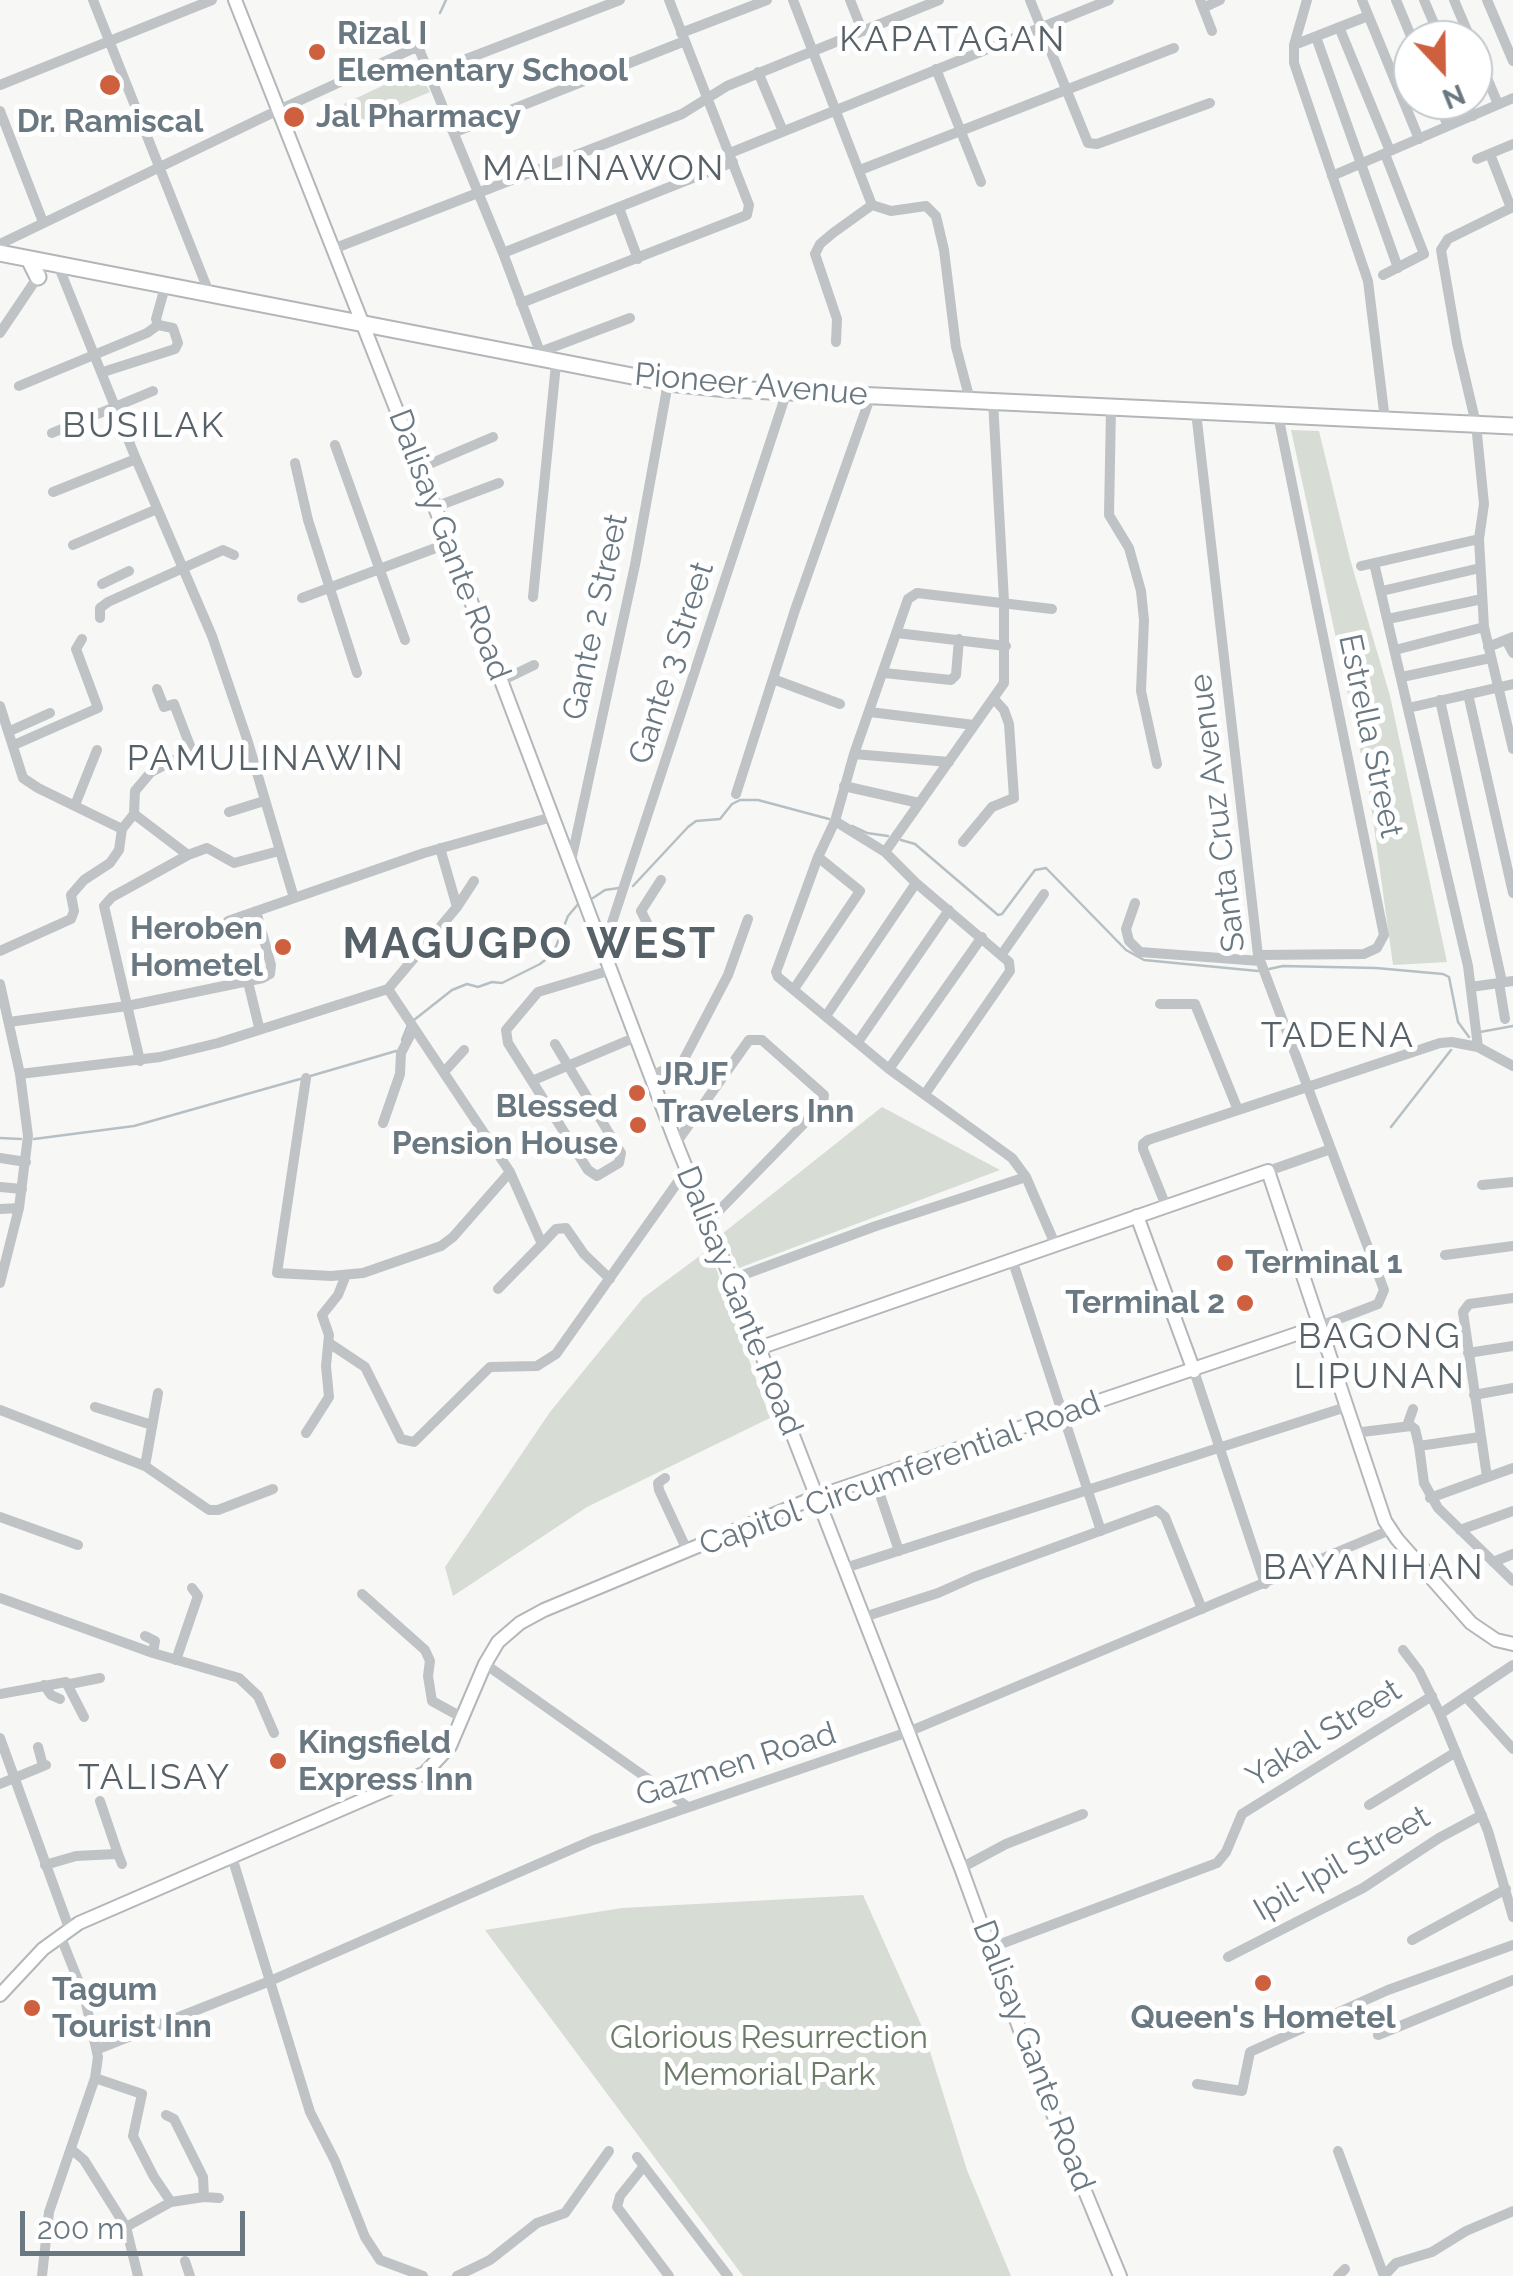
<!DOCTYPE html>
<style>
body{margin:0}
#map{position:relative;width:1513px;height:2276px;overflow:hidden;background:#f7f7f5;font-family:Raleway,sans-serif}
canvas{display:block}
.north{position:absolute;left:1393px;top:20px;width:100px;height:100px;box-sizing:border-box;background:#fff;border:2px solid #c3c9cd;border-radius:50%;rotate:158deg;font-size:28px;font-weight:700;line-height:40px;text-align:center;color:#6a7882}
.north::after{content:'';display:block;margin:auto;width:35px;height:45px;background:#ce603f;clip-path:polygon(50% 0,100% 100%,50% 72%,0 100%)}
.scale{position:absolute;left:20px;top:2211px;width:225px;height:45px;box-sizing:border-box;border:5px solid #6a7882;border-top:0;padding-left:12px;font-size:30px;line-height:35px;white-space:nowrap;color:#6a7882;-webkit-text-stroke:8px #fff;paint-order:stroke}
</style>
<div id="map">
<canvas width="1513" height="2276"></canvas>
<div class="north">N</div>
<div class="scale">200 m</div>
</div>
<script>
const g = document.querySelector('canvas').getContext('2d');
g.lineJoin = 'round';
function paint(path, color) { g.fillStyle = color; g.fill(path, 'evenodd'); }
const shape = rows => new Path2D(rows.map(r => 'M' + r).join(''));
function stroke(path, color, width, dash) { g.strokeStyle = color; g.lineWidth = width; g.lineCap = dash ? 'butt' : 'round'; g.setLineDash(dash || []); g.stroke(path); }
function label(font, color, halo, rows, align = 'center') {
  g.font = font + ' Raleway,sans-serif'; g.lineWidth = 10; g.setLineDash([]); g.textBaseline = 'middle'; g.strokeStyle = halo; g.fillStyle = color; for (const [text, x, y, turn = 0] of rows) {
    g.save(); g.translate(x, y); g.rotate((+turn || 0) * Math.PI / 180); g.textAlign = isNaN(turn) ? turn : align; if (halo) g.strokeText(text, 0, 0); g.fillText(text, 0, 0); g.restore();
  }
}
paint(shape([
 [405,75,410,87,424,81,430,92,353,124,344,104],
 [1291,430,1319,431,1350,559,1390,696,1447,962,1393,965,1369,791],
 [882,1107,1000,1170,739,1268,722,1234],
 [709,1249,770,1418,587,1507,453,1596,445,1567,550,1412,643,1298],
 [863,1895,923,2029,967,2170,1011,2276,743,2276,485,1930,622,1908]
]), '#d7dcd5');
stroke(shape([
 [440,13,446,0],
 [852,826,867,833,888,836],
 [901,840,915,844,998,915,1002,914,1035,870,1046,868,1126,950,1144,960,1258,971],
 [633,886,688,827,696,821,720,819,732,804,740,800,758,800,829,819],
 [593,898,605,890,619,888],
 [1269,969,1283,966,1376,968,1443,974,1449,977,1458,1022,1469,1037],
 [414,1020,452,990,467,984,478,987,492,982,502,983,540,964,553,954,568,916,579,903],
 [1480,1032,1513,1026],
 [402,1040,408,1025],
 [307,1077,396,1051],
 [1391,1127,1451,1050],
 [0,1138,21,1139],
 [34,1139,134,1126,300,1079]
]), '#b6c0c4', 2.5);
const major = shape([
 [235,0,449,543,676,1143,759,1348,961,1868,1032,2063,1120,2276],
 [1137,1216,1194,1371],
 [759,1348,1268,1171,1385,1521,1397,1539,1471,1623,1496,1640,1513,1644],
 [0,1995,43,1949,79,1923,425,1773,450,1746,485,1664,498,1642,520,1623,544,1610,816,1497,1320,1326]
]);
const highway = shape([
 [0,253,668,383,728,389,1513,426],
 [29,259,38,277]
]);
stroke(major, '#b3b7ba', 16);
stroke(highway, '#b3b6b9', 19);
stroke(shape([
 [93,0,210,295],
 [793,0,872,205,891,211,926,206,936,216,944,250,956,347,970,400],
 [850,0,862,30],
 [1030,0,1088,143,1097,144,1210,103],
 [1200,0,1212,31],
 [1307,0,1294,45,1294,63,1368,281,1385,420],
 [1362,0,1419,139],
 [1396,0,1413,41],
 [1424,0,1441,40],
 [1454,0,1471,40],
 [1487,0,1513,61],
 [1203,8,1220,0],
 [1339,27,1390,151],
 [681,33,767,0],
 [1316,37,1398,268],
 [1294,45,1368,16],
 [1473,45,1498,104],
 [936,69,981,182],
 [758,72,782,129],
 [430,73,620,0],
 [0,85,212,0],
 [1437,100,1448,126],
 [1466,100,1473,116],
 [0,111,43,222],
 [455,132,685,41],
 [730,153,1109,0],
 [1490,154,1511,208],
 [1477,159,1513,144],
 [860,170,1174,48],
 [1332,176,1513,98],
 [1513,207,1448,239,1441,250,1457,343,1476,424,1484,504,1479,539,1484,627,1513,749],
 [619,208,638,259],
 [0,244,268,115,412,49,419,49,503,253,540,352,538,360],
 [333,249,682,114,727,86,939,0],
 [503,253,733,162],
 [58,265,136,459,212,636,247,739,294,898],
 [1383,275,1424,254,1385,154],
 [521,303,747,215,749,205,669,0],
 [158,325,156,319,165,287],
 [0,333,41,272],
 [836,342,837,319,815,254,820,244,833,233,872,205],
 [540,352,630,318],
 [19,386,147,333,158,325,173,328,178,343,175,349,103,372],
 [1111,408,1109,515,1129,548,1141,591,1144,620,1141,691,1157,764],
 [1196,412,1258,955,1384,1290,1378,1304,1320,1326],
 [52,433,153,391],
 [335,445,405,640],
 [295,463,308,520,357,673],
 [420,468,493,437],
 [53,492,136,459],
 [435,507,499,483],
 [73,545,157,509],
 [1374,563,1468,966,1478,1047],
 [1361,566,1479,539],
 [102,584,129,571],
 [1382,591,1480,568],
 [533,597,556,364],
 [302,598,449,543],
 [1052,609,917,593,908,599,854,754,835,821,818,857,776,972,778,977,889,1069,1012,1158,1026,1177,1055,1244],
 [100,618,100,608,108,602,223,550,234,555],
 [1388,619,1482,599],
 [897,633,1006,646],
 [1506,640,1513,653],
 [1488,647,1513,637],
 [1395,650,1484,627],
 [884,673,951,680,956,675,959,639],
 [1402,677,1490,658],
 [773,679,840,704],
 [501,681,534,665],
 [1468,694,1513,893],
 [1440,700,1502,982],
 [0,706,23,778,38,788,122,829],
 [1408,708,1513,684],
 [870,712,974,725],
 [10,731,50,713],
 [14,745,98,708,76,649,82,639],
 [854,754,949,762],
 [844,786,919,803],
 [736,794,795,610,871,395],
 [75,805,97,750],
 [229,812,264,801],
 [134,814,188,855,207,848,234,863,279,851],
 [835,821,885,852,916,883,1009,962,1010,971,925,1094],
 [963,842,992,807,1014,798,1009,724,1004,710,995,700],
 [440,848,457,907],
 [885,852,1004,683,1004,601,993,401],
 [571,861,635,565,668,383],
 [1135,903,1126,929,1129,941,1140,952,1260,961],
 [228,921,424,853,552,817],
 [650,929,641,911,661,880],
 [603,950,787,391],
 [0,951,71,919,74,911,71,895,84,880,110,863,119,850,122,829,134,814,135,791,151,772,192,751,174,704,164,707,157,689],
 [1002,954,1044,894],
 [1258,955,1364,954,1377,948,1384,935,1278,415],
 [248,982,259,1027],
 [1499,983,1505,1019],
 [0,984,20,1074,28,1136,19,1208,0,1283],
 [1471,987,1513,981],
 [388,989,510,1172,542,1244,498,1289],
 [794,989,860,891,818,857],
 [1160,1004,1195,1004,1238,1110],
 [826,1016,916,883],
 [9,1022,127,1006,263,978,270,974,271,965,256,911],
 [858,1042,949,910],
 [555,1044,621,1153,619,1163,597,1176,588,1170,508,1043,506,1030,538,992,611,970],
 [140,1061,104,906,112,897,188,855],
 [889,1069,982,937],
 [444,1072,464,1050],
 [20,1074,160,1057,218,1043,388,989,457,907,474,881],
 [651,1076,683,1061,728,975,748,919],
 [306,1078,277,1273,331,1276,363,1273,441,1246,453,1237,510,1172],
 [534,1080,636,1037],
 [383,1123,400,1074,401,1053,414,1028],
 [676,1143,749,1040,762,1040,824,1095,823,1104,708,1222],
 [0,1158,26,1162],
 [1268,1171,1331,1149],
 [1482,1185,1513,1182],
 [0,1187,22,1189],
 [1166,1206,1143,1149,1143,1144,1148,1140,1440,1043,1452,1042,1478,1047,1513,1066],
 [0,1209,19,1208],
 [542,1244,556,1229,566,1228,584,1254,610,1279],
 [1445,1255,1513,1246],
 [1012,1259,1101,1531],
 [732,1279,876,1226,1026,1177],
 [329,1343,365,1367,401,1439,414,1442,490,1367,537,1366,556,1354,687,1169],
 [1468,1353,1513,1346],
 [1194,1371,1265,1584],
 [1474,1395,1513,1388],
 [95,1407,152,1425],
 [0,1410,145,1466,209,1510,218,1510,273,1489],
 [1407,1426,1413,1409],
 [306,1433,329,1397,326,1366,329,1335,322,1315,338,1295,346,1275],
 [1354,1433,1411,1426,1415,1429,1419,1446],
 [1480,1437,1419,1446,1424,1483,1438,1508,1513,1581],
 [145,1466,158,1393],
 [874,1477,899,1551],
 [1487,1477,1463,1312,1469,1304,1513,1298],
 [665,1478,658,1483,659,1490,687,1550],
 [1430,1498,1513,1468],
 [0,1517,78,1545],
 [1460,1530,1513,1511],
 [1493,1562,1513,1554],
 [845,1568,1346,1407],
 [362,1594,425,1650,430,1661,428,1676,432,1701,463,1718],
 [0,1598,153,1653,239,1678,258,1696,274,1733],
 [864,1617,938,1593,974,1577,1157,1510,1165,1517,1202,1609],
 [145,1636,155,1641,153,1653],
 [1403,1650,1419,1671,1440,1714,1488,1831,1513,1917],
 [176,1660,198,1596,192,1588],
 [485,1664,688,1807],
 [70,1684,100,1678],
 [44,1685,51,1695,60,1699],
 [0,1694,66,1682,84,1717],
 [1466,1697,1513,1749],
 [1440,1714,1513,1665],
 [0,1738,69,1928],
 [38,1747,43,1766],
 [0,1784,46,1765],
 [100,1801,118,1854],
 [1369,1805,1456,1752],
 [232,1857,310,2112,335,2161,365,2237,380,2260,423,2276],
 [45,1865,76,1856,115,1854,118,1854,122,1864],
 [961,1868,1006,1844,1083,1814],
 [1412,1940,1506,1889],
 [990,1948,1217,1863,1226,1852,1242,1814,1432,1696],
 [1228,1957,1363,1888,1439,1838,1482,1815],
 [1378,2035,1513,1980],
 [98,2049,270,1981,593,1840,908,1732,1390,1530],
 [95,2078,142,2094,133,2136,154,2177,171,2202],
 [1197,2084,1242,2091,1250,2052,1388,1990,1513,1945],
 [166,2115,174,2119,203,2177,204,2197],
 [71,2149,84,2160,126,2227,138,2276],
 [1338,2151,1384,2276],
 [637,2157,728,2276],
 [644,2166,620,2196,617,2207,669,2276],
 [126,2227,171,2202,204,2197,219,2198],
 [185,2261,190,2276],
 [42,2276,49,2212,95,2078,98,2057,84,1995,60,1935],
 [457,2276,490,2260,537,2223,565,2213,609,2151],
 [1338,2276,1345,2269],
 [1384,2276,1396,2263,1432,2252,1466,2231,1513,2211]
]), '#bfc3c6', 10);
stroke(major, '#fff', 12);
stroke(highway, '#fff', 15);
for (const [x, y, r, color] of [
 [317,52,10,"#ce603f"],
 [110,85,12,"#ce603f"],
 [294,117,12,"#ce603f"],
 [283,947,10,"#ce603f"],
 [637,1093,10,"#ce603f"],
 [638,1125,10,"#ce603f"],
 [1225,1263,10,"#ce603f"],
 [1245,1303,10,"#ce603f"],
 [278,1761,10,"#ce603f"],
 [1263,1983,10,"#ce603f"],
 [32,2008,10,"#ce603f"]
]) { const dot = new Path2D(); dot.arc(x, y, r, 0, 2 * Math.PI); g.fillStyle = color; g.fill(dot); stroke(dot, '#fff', 4); }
label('bold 32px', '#6a7882', '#fff', [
 ["Rizal I",337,34],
 ["Elementary School",337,71],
 ["Jal Pharmacy",316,117],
 ["Dr. Ramiscal",110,122,"center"],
 ["Heroben",263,929,"right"],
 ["Hometel",263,966,"right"],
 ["JRJF",657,1075],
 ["Travelers Inn",657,1112],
 ["Blessed",618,1107,"right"],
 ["Pension House",618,1144,"right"],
 ["Terminal 1",1245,1263],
 ["Terminal 2",1225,1303,"right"],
 ["Kingsfield",298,1743],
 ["Express Inn",298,1780],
 ["Tagum",52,1990],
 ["Tourist Inn",52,2027],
 ["Queen's Hometel",1263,2018,"center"]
], 'left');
label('32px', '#6a7882', '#fff', [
 ["Pioneer Avenue",751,385,5],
 ["Dalisay Gante Road",449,545,69],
 ["Gante 2 Street",596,617,-78],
 ["Gante 3 Street",672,663,-72],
 ["Estrella Street",1370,736,78],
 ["Santa Cruz Avenue",1218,813,-97],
 ["Dalisay Gante Road",739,1301,68],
 ["Capitol Circumferential Road",900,1474,-20],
 ["Yakal Street",1324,1734,-32],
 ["Gazmen Road",736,1765,-18],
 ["Ipil-Ipil Street",1342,1864,-30],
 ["Dalisay Gante Road",1033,2056,69]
]);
label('32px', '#6c7a68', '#fff', [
 ["Glorious Resurrection",769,2038],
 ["Memorial Park",769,2075]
]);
g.letterSpacing = '2.5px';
label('35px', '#576168', '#fff', [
 ["KAPATAGAN",953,40],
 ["MALINAWON",604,169],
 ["BUSILAK",144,426],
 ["PAMULINAWIN",266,759],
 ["TADENA",1338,1036],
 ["BAGONG",1380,1337],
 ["LIPUNAN",1380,1377],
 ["BAYANIHAN",1374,1568],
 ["TALISAY",155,1778]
]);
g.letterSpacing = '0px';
g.letterSpacing = '2.5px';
label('bold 42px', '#576168', '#fff', [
 ["MAGUGPO WEST",530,945]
]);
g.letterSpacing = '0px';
</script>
